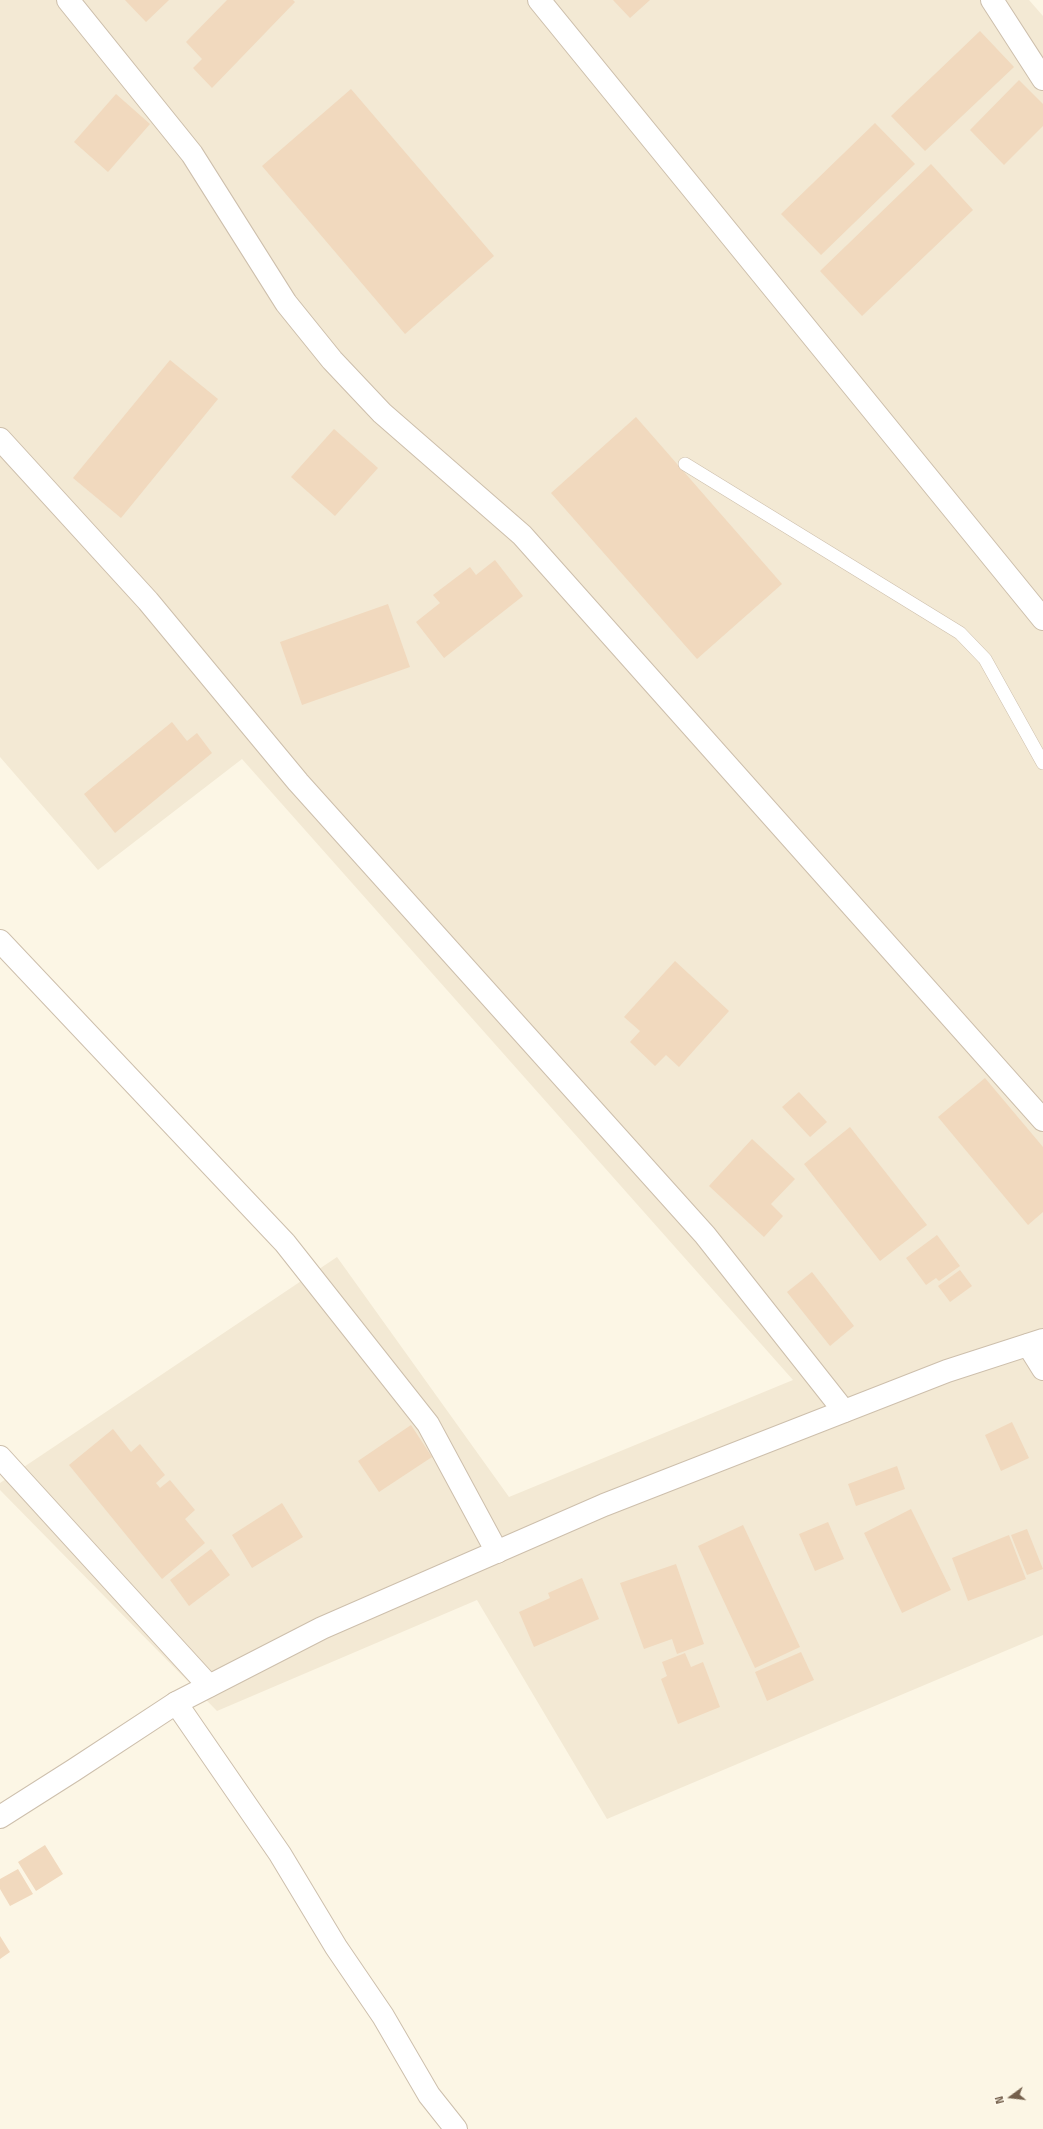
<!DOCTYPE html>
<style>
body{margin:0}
#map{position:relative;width:1043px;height:2129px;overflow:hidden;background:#fcf6e5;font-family:"Titillium Web",sans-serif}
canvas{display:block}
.north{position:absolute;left:991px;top:2077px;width:40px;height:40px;-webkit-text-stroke:3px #fffaec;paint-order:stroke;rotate:255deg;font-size:11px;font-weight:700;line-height:16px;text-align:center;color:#745f4b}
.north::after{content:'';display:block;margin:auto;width:14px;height:18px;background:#745f4b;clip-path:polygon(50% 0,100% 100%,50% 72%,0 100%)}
</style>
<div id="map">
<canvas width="1043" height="2129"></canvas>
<div class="north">N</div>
</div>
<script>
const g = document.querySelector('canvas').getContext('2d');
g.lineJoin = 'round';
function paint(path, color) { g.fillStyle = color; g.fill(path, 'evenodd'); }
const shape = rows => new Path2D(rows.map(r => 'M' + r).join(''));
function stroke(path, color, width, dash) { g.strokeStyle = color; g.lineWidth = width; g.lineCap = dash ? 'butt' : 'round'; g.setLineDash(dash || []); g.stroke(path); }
paint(shape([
 [0,0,1029,0,1043,16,1043,1635,607,1819,477,1600,217,1711,0,1490,0,1483,337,1257,509,1497,793,1380,242,759,98,870,0,757]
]), '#f3e9d4');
paint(shape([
 [125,0,169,0,146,22],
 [227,0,293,0,295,2,212,88,193,68,202,59,186,42],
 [613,0,650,0,630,18],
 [980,31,1014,67,925,151,891,116],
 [1019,80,1043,104,1043,126,1004,165,970,130],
 [351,89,494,256,405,334,262,166],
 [116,94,150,124,108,172,74,142],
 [875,123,915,164,821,255,781,214],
 [931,164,973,210,862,316,820,271],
 [170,360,218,399,121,518,73,478],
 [636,417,782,584,697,659,551,493],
 [334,429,378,468,335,516,291,477],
 [495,560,523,596,444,658,416,622,440,603,433,595,470,567,476,575],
 [388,604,410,667,302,705,280,642],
 [172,722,187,741,197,733,212,753,115,833,84,794],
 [675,961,729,1011,679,1067,666,1055,655,1066,630,1042,640,1031,624,1017],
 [985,1078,1043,1147,1043,1212,1028,1225,938,1117],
 [799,1092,827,1122,810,1137,782,1107],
 [850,1127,927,1225,880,1261,804,1164],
 [752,1139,795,1179,771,1204,783,1216,764,1237,709,1186],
 [937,1235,960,1266,939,1281,936,1278,926,1285,906,1258],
 [960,1270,972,1286,950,1302,938,1286],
 [812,1272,854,1326,830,1346,787,1292],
 [1012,1422,1029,1458,1001,1471,985,1435],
 [411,1425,432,1457,379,1492,358,1461],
 [113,1429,131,1452,140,1444,165,1475,156,1483,160,1488,170,1480,195,1510,185,1519,205,1543,162,1579,69,1465],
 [897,1466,905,1489,856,1506,848,1484],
 [282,1503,303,1537,252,1568,232,1535],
 [911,1509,951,1590,902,1613,864,1533],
 [828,1522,844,1559,815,1571,799,1534],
 [743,1525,800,1647,755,1668,698,1546],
 [1027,1529,1043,1569,1027,1575,1011,1535],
 [1009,1535,1026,1579,968,1601,952,1558],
 [211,1549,230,1575,189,1606,170,1580],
 [676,1564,704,1644,677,1654,672,1639,644,1649,620,1583],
 [582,1578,599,1619,534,1647,519,1612,550,1598,548,1593],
 [801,1652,814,1680,767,1701,755,1672],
 [685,1653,691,1667,703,1662,720,1707,678,1724,661,1679,667,1676,662,1662],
 [45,1845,63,1874,36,1891,18,1862],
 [18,1869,33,1894,10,1906,0,1889,0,1879],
 [0,1936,10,1952,0,1959]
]), '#f1d9be');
const service = shape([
 [685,464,960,633,985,659,1043,763]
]);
const minor = shape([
 [68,0,192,154,286,303,332,360,382,413,522,535,1043,1120],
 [539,0,1043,619],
 [992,0,1043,79],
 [0,439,148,601,298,782,705,1235,844,1411],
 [0,941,285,1243,428,1424,497,1552],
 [1028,1345,1043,1369],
 [0,1457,209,1686],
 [176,1703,280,1854,336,1947,383,2016,429,2095,456,2129]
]);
const tertiary = shape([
 [0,1817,74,1770,176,1703,322,1628,604,1505,947,1371,1043,1340]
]);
stroke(service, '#cdbfac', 14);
stroke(minor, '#cdbfac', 24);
stroke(tertiary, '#cdbfac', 24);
stroke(service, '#fff', 13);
stroke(minor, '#fff', 22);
stroke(tertiary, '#fff', 22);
</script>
